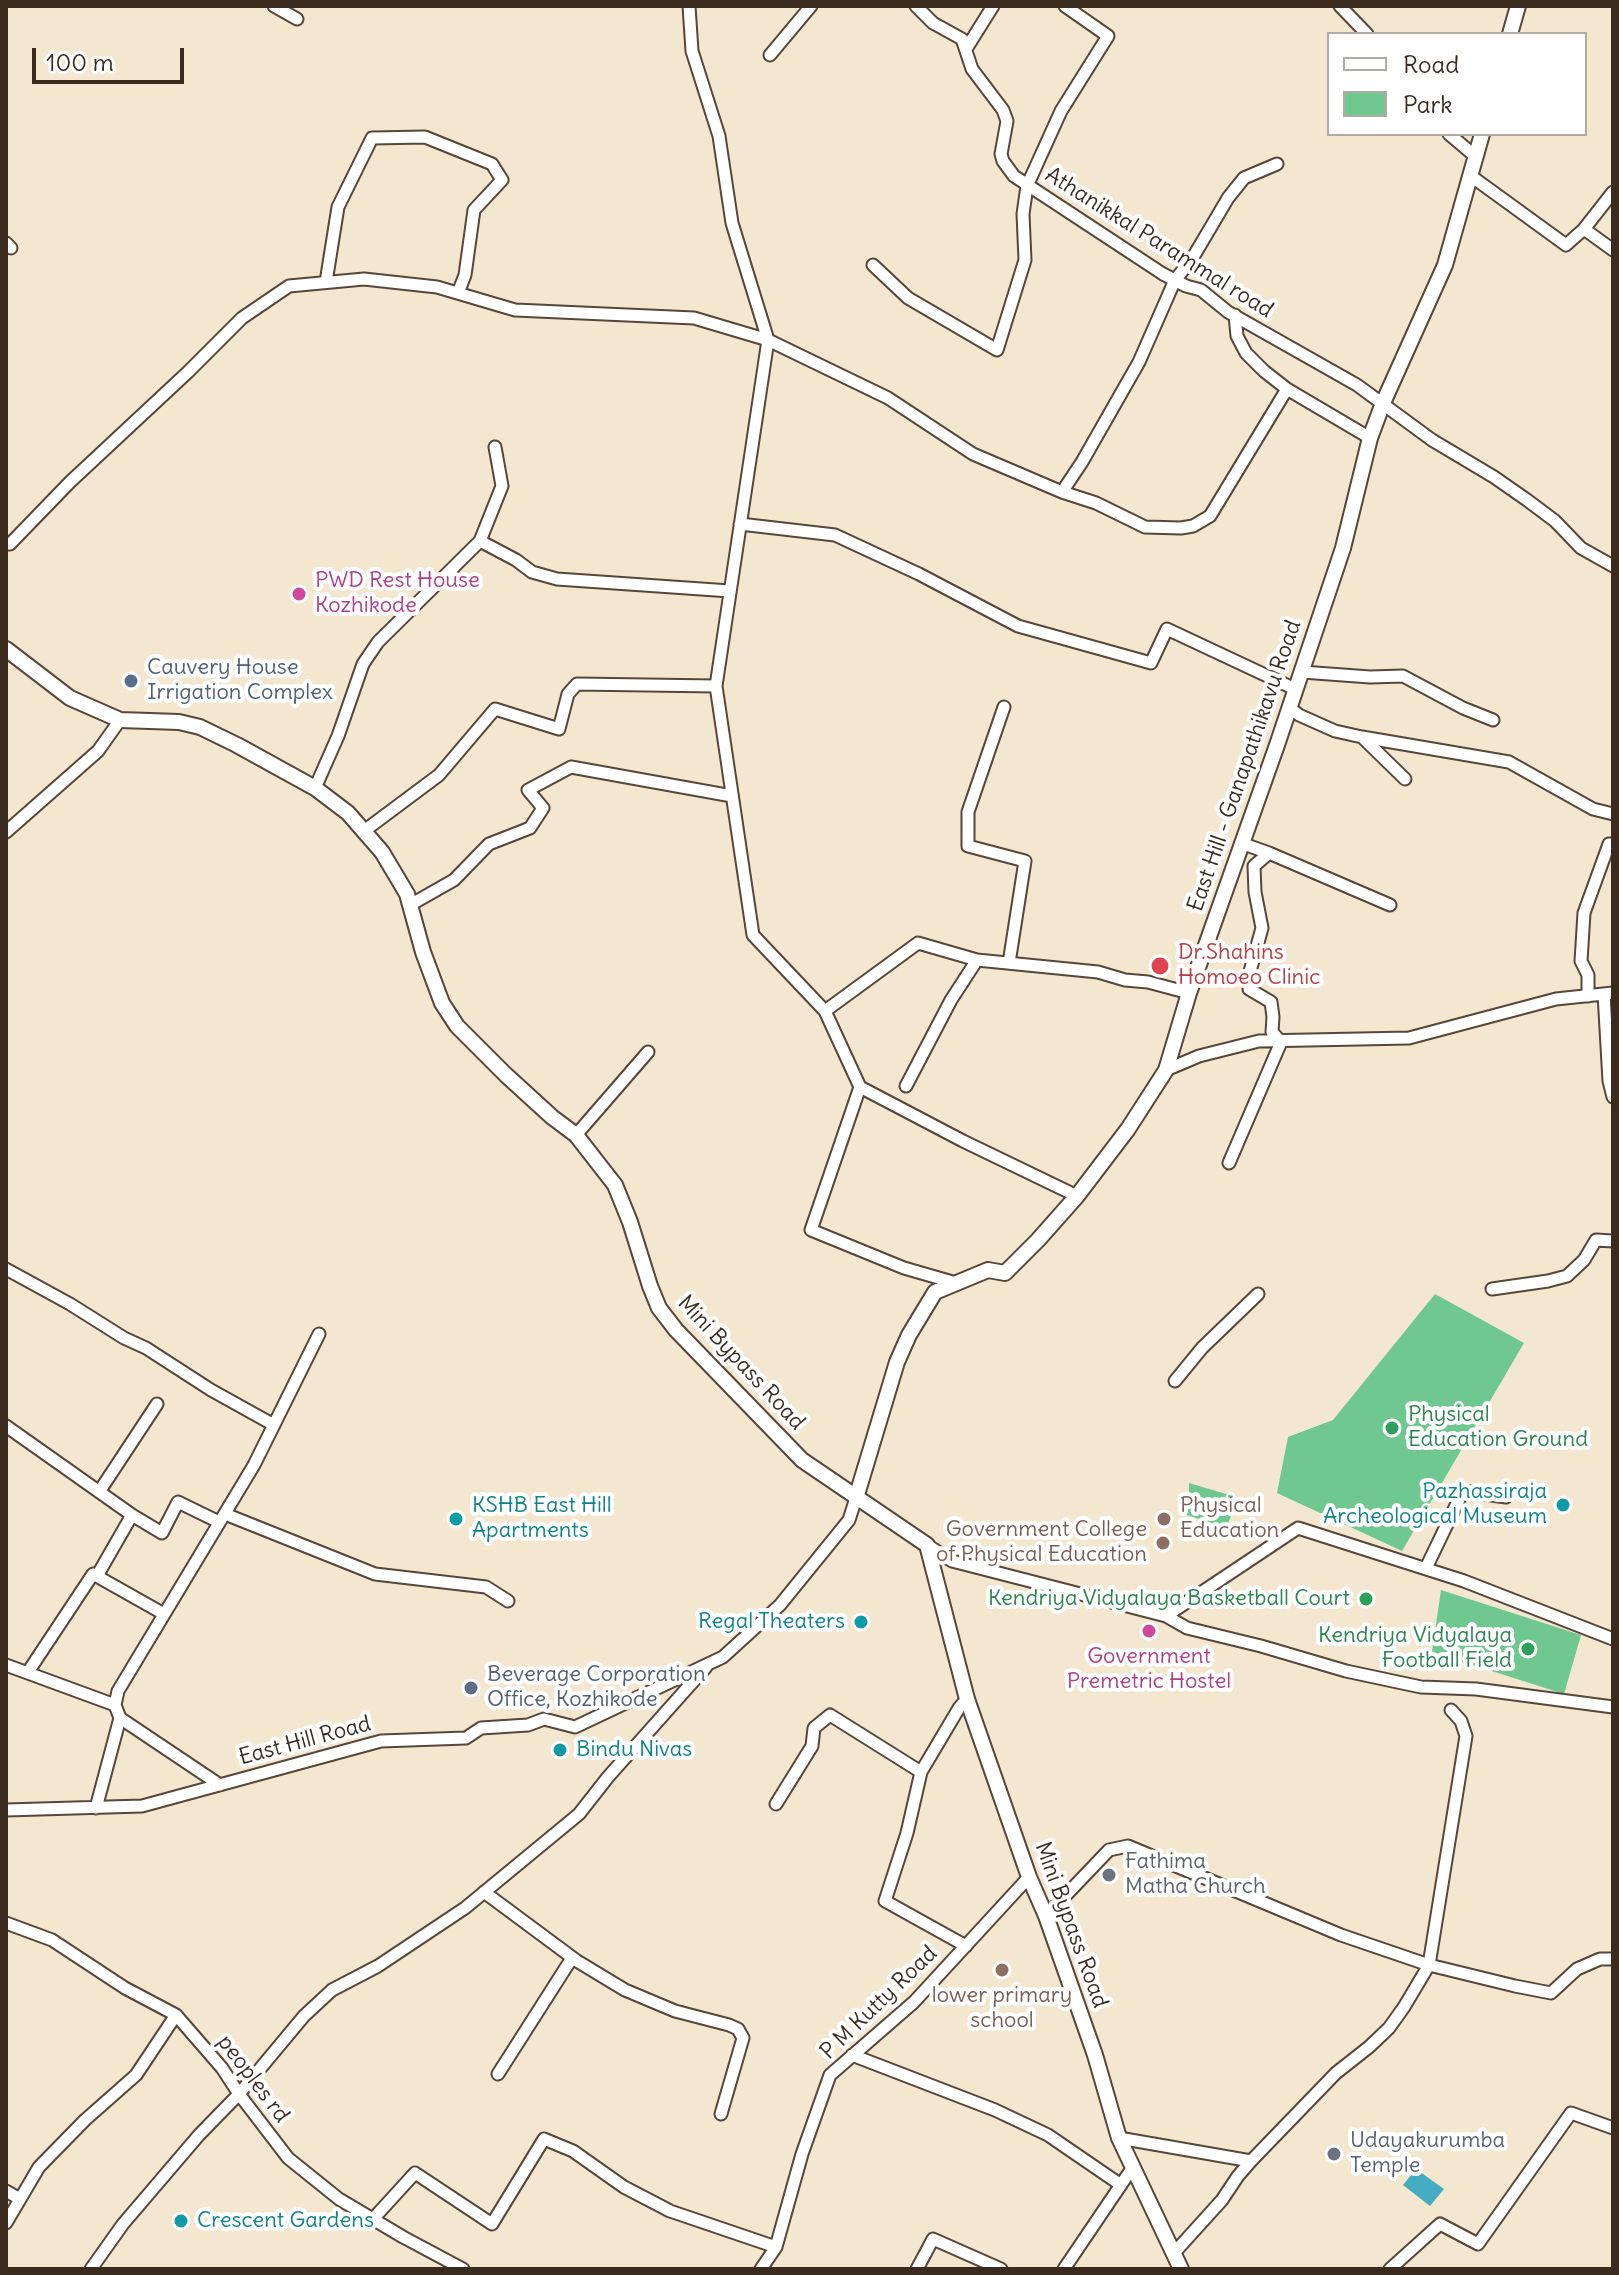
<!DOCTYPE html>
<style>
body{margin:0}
#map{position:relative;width:1619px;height:2275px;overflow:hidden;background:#f3e7d0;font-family:Delius,sans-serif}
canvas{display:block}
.frame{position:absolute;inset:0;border:8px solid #3b2a1e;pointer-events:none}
.legend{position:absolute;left:1327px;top:32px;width:260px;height:104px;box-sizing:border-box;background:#fff;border:2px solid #b1aaa5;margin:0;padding:10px 14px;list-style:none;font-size:24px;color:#3b2a1e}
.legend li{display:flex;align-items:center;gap:16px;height:40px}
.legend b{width:40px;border:2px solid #b1aaa5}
.scale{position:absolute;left:32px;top:48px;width:152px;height:36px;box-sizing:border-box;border:4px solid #3b2a1e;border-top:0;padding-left:10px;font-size:24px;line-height:28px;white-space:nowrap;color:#3b2a1e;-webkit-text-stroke:6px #fff;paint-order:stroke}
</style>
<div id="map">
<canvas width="1619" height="2275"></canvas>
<div class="frame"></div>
<ul class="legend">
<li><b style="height:10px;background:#fff"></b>Road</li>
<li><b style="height:22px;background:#6ec88f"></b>Park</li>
</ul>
<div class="scale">100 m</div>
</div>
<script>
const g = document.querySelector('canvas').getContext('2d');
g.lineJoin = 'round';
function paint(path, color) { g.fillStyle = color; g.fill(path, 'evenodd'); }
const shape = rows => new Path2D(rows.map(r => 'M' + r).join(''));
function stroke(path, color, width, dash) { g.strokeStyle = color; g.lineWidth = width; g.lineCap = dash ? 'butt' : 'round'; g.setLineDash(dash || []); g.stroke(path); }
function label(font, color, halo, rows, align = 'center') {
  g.font = font + ' Delius,sans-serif'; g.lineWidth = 8; g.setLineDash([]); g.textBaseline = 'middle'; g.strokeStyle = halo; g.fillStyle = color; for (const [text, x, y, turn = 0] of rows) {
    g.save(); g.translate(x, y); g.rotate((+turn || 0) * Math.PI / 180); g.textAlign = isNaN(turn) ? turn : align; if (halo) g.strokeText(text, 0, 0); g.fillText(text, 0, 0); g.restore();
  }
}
paint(shape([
 [1435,1294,1524,1343,1402,1551,1277,1493,1288,1437,1333,1420],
 [1189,1483,1233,1496,1233,1511,1226,1528,1181,1513,1189,1500],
 [1441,1590,1581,1635,1564,1694,1432,1652]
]), '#6ec88f');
paint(shape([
 [1416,2169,1444,2189,1430,2206,1403,2185]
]), '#44adc3');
const minor = shape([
 [274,6,297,19],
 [689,6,692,51,719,136,732,223,768,340,716,686,753,935,825,1011,860,1087,963,1141,1077,1196],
 [916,6,933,23,962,39,972,69,1003,110,1007,121,1001,154,1003,161,1014,176,1163,274,1186,286,1201,290,1228,312,1357,385,1432,440,1494,477,1527,500,1555,521,1581,548,1613,566],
 [1340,6,1367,34],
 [966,49,993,6],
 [770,55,811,6],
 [1449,134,1475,156],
 [1471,176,1566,245,1584,229,1613,250],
 [1584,229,1613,192],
 [6,243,11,248],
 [873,265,908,298,997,350,1025,260,1023,214,1027,186,1061,111,1108,36,1065,6],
 [326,282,338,207,372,138,425,137,492,164,502,180,474,210,465,275,458,293],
 [1235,315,1237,336,1246,353,1264,371,1287,389,1370,438],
 [1062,492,1096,503,1145,527,1181,528,1193,526,1210,516,1287,389],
 [740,524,835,535,919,574,1018,626,1151,663,1167,629,1295,689],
 [480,541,516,560,532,572,557,579,730,591],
 [6,544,10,544,70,482,188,372,242,318,289,286,364,279,437,287,515,310,694,318,768,340,888,398,973,454,1062,492,1082,462,1139,362,1175,280,1192,259,1228,198,1244,178,1277,164],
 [1302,672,1370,677,1403,676,1463,708,1493,720],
 [1004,707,968,812,968,846,1025,861,1009,963],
 [1290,708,1299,715,1335,731,1362,737,1405,779],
 [1362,737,1509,762,1593,809,1613,814],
 [315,788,338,736,363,664,378,642,480,541,502,486,495,447],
 [364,831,439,775,495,709,559,729,568,694,577,684,716,686],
 [6,832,98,751,120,720],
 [1241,843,1269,853,1390,905],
 [410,905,454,880,489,844,530,828,543,808,528,790,571,767,732,796],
 [1604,994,1609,1081,1613,1097],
 [1588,996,1588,975,1581,961,1584,913,1609,844,1613,844],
 [825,1011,918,943,977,960],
 [1166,1070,1199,1056,1259,1041,1409,1038,1556,999,1613,993],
 [906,1086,951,1000,977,960,1098,972,1125,980,1148,982,1189,993],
 [860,1087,811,1230,904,1268,956,1283],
 [576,1135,648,1052],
 [1229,1163,1281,1042,1272,1032,1273,1017,1271,1002,1249,989,1249,975,1262,928,1255,892,1254,866,1269,853],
 [6,1269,70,1304,124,1338,146,1348,211,1390,274,1425],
 [1492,1289,1548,1281,1567,1276,1584,1260,1596,1240,1613,1241],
 [1175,1381,1202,1348,1258,1294],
 [6,1426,132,1515],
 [99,1492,157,1404],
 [225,1514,375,1574,486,1587,508,1601],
 [927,1545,952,1561,1166,1616,1298,1528,1464,1581,1613,1639],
 [1426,1568,1463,1491,1506,1497],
 [97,1576,132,1515,162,1533,178,1502,219,1522],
 [1166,1616,1187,1628,1261,1646,1346,1671,1421,1687,1476,1689,1613,1707],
 [6,1665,115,1705],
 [28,1672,93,1574,164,1614],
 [1451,1710,1461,1721,1466,1736,1429,1965,1515,1986,1551,1993,1577,1969,1600,1959,1613,1959],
 [921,1772,907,1833,885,1901,966,1946],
 [220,1785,120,1718,115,1705,118,1691,254,1465,319,1334],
 [776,1804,812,1746,814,1728,830,1715,921,1772,959,1708,967,1699],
 [96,1808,120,1718],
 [6,1810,142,1806,381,1741,466,1738,481,1728,528,1725,544,1719,575,1727,723,1657,780,1605,849,1520,856,1498],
 [484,1892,577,1961,625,1990,675,2011,729,2025,738,2029,743,2038,721,2114],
 [1046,1916,1109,1850,1128,1846,1341,1935,1429,1965,1404,2007,1389,2028,1369,2047,1336,2073,1251,2161,1119,2138],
 [6,1923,52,1940,125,1988,176,2015,222,2068,239,2094,288,2158,339,2199,403,2237,463,2269],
 [852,2055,995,2110,1048,2135,1121,2185],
 [498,2074,572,1958],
 [6,2191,20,2199],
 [373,2219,415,2173,492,2224,544,2139,573,2151,624,2187,670,2211,776,2247],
 [6,2223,39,2167,85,2120,136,2075,176,2015],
 [1174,2253,1222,2200,1238,2176,1251,2161],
 [91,2269,123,2224,199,2135,239,2094,304,2016,332,1990,378,1966,465,1908,579,1814,608,1777,706,1667],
 [761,2269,776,2247,802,2154,830,2075,914,2002,1029,1877],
 [917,2269,933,2239,1001,2269],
 [1064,2269,1133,2167],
 [1390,2269,1440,2224,1478,2244,1571,2113,1613,2128]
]);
const major = shape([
 [1510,34,1518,6],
 [6,649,70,698,120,720,179,722,200,727,237,745,315,788,348,813,382,852,407,894,423,952,442,1003,457,1026,506,1075,552,1117,576,1135,615,1185,630,1222,650,1286,659,1308,676,1330,802,1460,927,1545,967,1699,1029,1877,1046,1916,1063,1964,1095,2055,1119,2138,1181,2269],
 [856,1498,897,1362,909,1335,935,1292,988,1270,1005,1273,1038,1240,1077,1196,1128,1129,1166,1070,1189,993,1277,745,1343,548,1370,438,1383,403,1445,265,1482,134]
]);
stroke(minor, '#574639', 15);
stroke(major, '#574639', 18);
stroke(minor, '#fff', 11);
stroke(major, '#fff', 14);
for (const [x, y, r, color] of [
 [299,594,8,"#d1479c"],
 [131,681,8,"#5c6f8a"],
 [1160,966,10,"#e0444e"],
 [1392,1428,8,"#2e9e5b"],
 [1563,1505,8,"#0f9aa8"],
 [456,1519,8,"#0f9aa8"],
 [1164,1519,8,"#8d6e63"],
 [1163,1543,8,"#8d6e63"],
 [1366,1599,8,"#2e9e5b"],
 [861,1622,8,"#0f9aa8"],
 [1149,1631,8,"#d1479c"],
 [1528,1649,8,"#2e9e5b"],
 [471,1688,8,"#5c6f8a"],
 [560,1750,8,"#0f9aa8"],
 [1109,1875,8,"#6b7280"],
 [1002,1970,8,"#8d6e63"],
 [1334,2154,8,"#6b7280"],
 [181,2221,8,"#0f9aa8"]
]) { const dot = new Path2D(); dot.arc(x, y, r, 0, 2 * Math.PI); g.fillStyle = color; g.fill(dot); stroke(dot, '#fff', 3); }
label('22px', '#3b2a1e', '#fff', [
 ["Athanikkal Parammal road",1159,243,32],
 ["East Hill - Ganapathikavu Road",1245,766,-71],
 ["Mini Bypass Road",741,1363,47],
 ["East Hill Road",305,1741,-15],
 ["Mini Bypass Road",1071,1925,70],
 ["P M Kutty Road",879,2003,-44],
 ["peoples rd",253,2079,53]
]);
label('22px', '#b23c85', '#fff', [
 ["PWD Rest House",315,581],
 ["Kozhikode",315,606],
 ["Government",1149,1657,"center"],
 ["Premetric Hostel",1149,1682,"center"]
], 'left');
label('22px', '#4e5e75', '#fff', [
 ["Cauvery House",147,668],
 ["Irrigation Complex",147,693],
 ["Beverage Corporation",487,1675],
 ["Office, Kozhikode",487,1700]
], 'left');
label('22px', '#be3a42', '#fff', [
 ["Dr.Shahins",1178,953],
 ["Homoeo Clinic",1178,978]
], 'left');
label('22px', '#27864d', '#fff', [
 ["Physical",1408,1415,"left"],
 ["Education Ground",1408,1440,"left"],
 ["Kendriya Vidyalaya Basketball Court",1350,1599],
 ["Kendriya Vidyalaya",1512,1636],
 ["Football Field",1512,1661]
], 'right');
label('22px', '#0d838f', '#fff', [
 ["Pazhassiraja",1547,1492,"right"],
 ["Archeological Museum",1547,1517,"right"],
 ["KSHB East Hill",472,1506],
 ["Apartments",472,1531],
 ["Regal Theaters",845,1622,"right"],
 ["Bindu Nivas",576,1750],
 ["Crescent Gardens",197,2221]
], 'left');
label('22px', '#785e54', '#fff', [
 ["Physical",1180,1506],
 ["Education",1180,1531],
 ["Government College",1147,1530,"right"],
 ["of Physical Education",1147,1555,"right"],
 ["lower primary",1002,1996,"center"],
 ["school",1002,2021,"center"]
], 'left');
label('22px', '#5b616d', '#fff', [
 ["Fathima",1125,1862],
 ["Matha Church",1125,1887],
 ["Udayakurumba",1350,2141],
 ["Temple",1350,2166]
], 'left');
</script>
